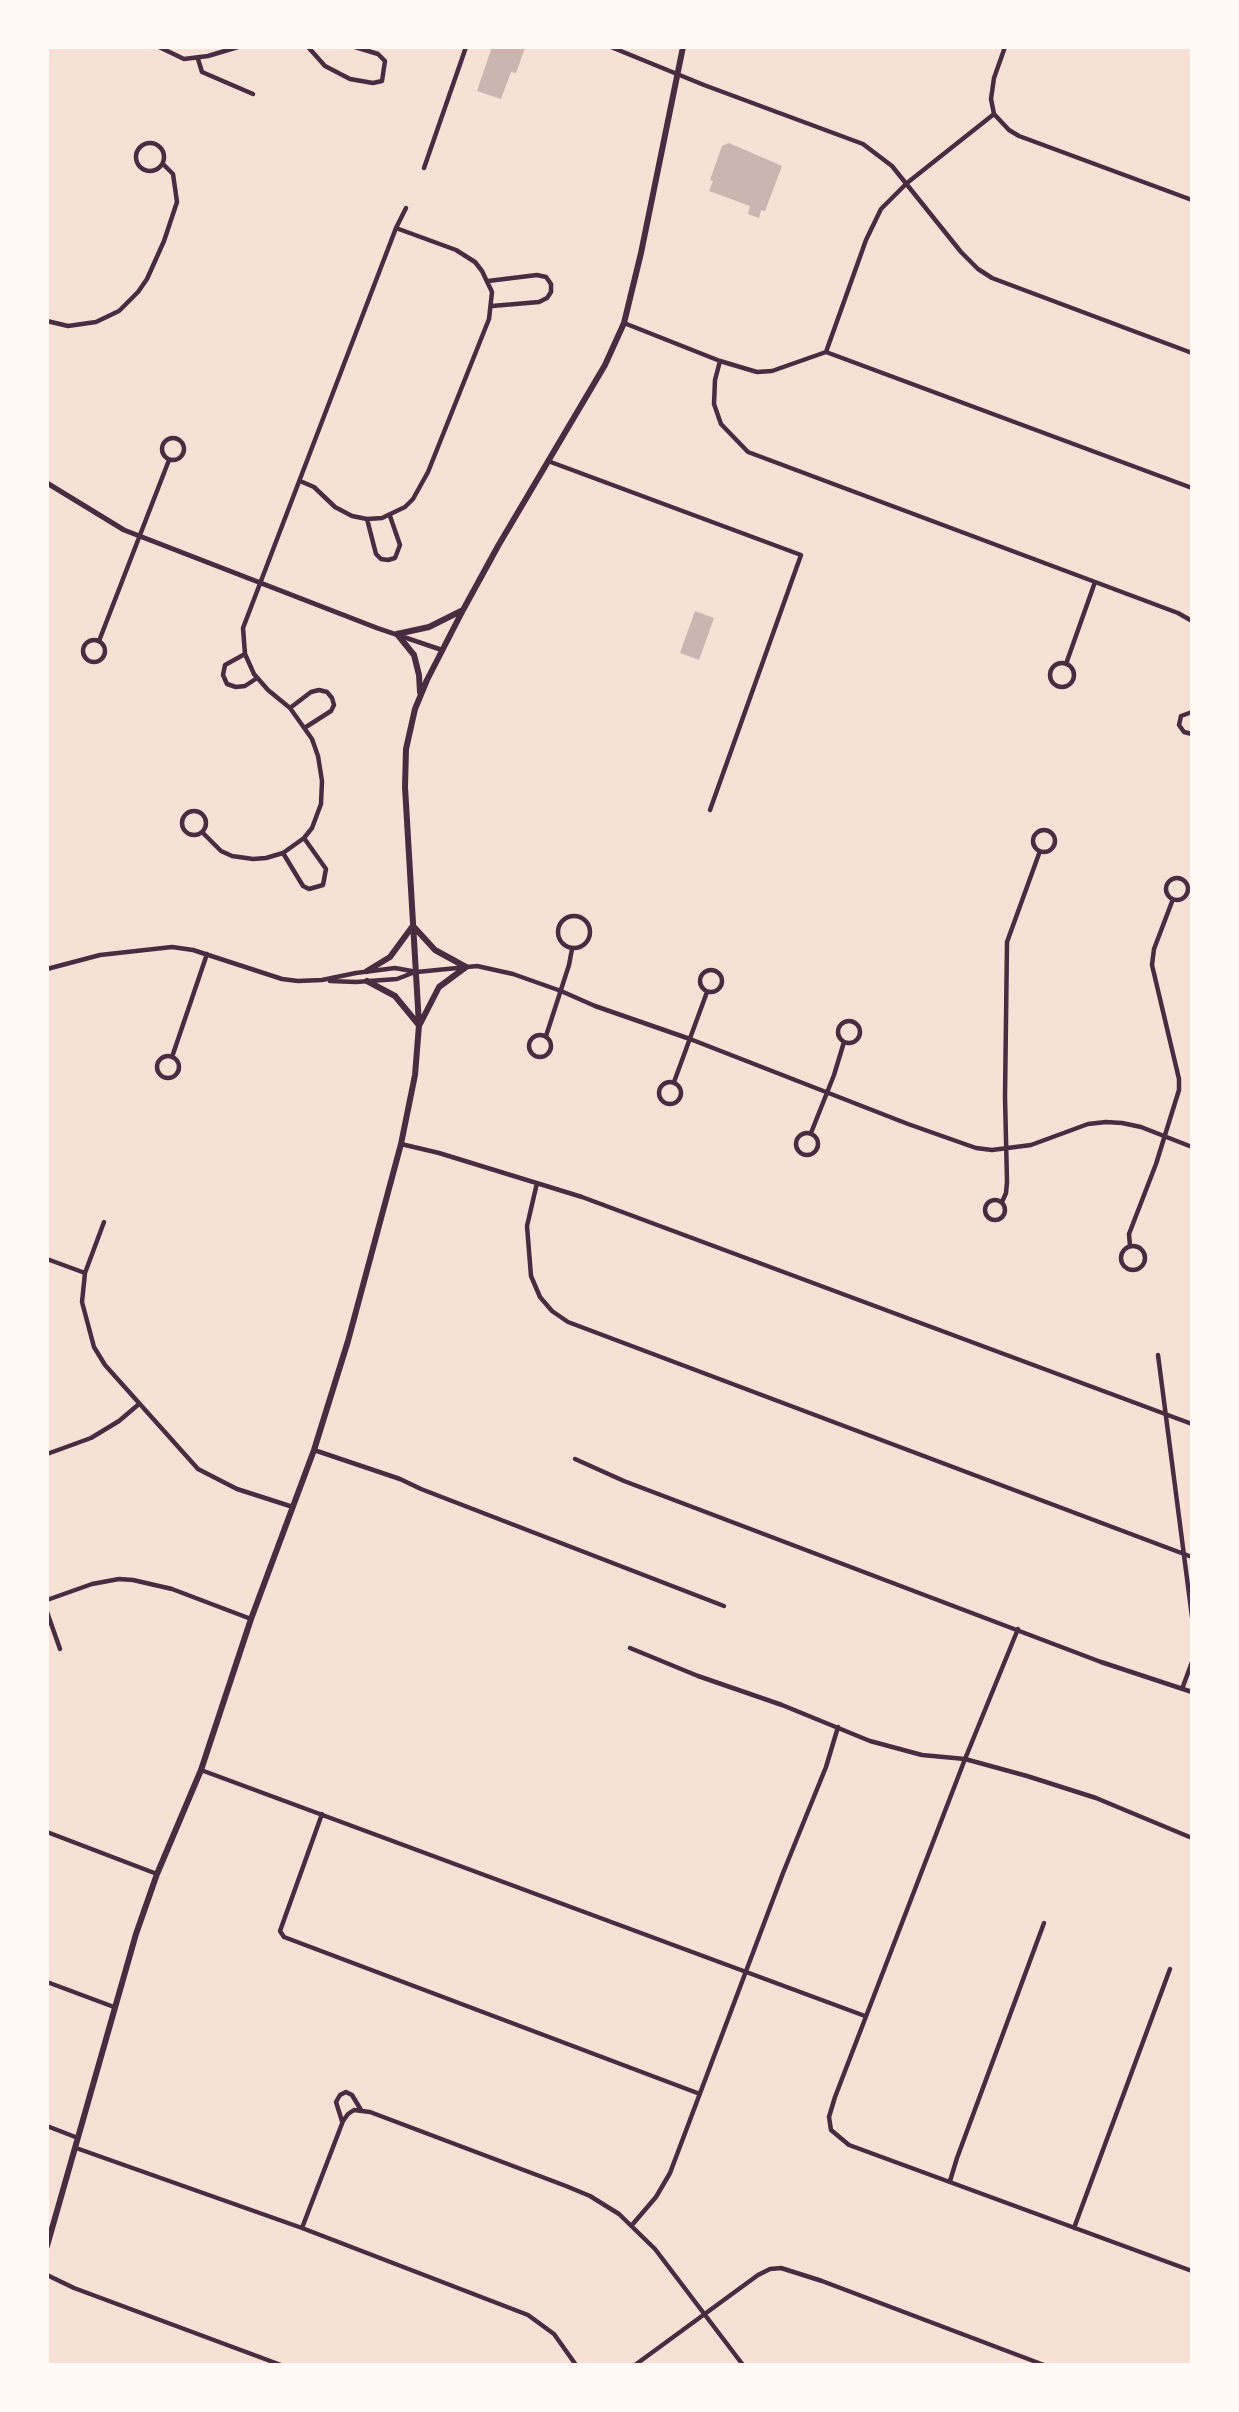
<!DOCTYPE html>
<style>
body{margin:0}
#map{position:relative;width:1239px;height:2412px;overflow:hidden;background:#f7e1d7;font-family:Manrope,sans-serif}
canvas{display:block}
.frame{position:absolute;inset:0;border:49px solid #fffaf5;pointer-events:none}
</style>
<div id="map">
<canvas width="1239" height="2412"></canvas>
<div class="frame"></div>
</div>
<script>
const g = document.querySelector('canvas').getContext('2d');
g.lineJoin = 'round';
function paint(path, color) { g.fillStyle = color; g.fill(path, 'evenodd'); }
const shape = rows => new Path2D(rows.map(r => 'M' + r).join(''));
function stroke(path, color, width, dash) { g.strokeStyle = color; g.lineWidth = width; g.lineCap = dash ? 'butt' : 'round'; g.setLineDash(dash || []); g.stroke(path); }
paint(shape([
 [492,47,525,48,516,73,511,72,501,99,477,91],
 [729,143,782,166,765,211,761,210,759,218,748,214,750,206,709,191,713,181,710,180,722,146],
 [695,611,714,618,699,660,680,653]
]), '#ccb4b1');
stroke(shape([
 [159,47,184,59,208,56,238,47],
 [308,47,325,66,350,79,373,83,382,81,385,61,378,54,355,47],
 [611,47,704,85,863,144,892,166,961,252,978,269,992,278,1192,353],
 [1005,47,994,78,991,99,994,114,1009,130,1019,136,1192,200],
 [198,59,202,72,253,94],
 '136 157a14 14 0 1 1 28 0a14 14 0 1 1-28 0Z',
 [424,168,466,47],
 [488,281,537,275,546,277,551,284,551,292,547,298,539,302,492,306],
 [47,321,68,326,96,322,119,311,138,292,147,279,164,241,177,202,173,174,163,164],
 [624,323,720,361,757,372,772,371,826,352,1192,488],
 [826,352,866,240,881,209,907,183,994,114],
 [720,361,715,380,714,404,721,424,748,452,1178,613,1192,621],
 '162 449a11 11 0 1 1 22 0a11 11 0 1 1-22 0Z',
 [548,461,801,555,710,810],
 [300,481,314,487,335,507,352,516,367,519,382,518,405,507,413,499,428,472,489,319,492,292,482,271,475,262,456,250,396,228],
 [367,519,376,554,381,559,388,560,395,558,400,545,390,516],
 '83 651a11 11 0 1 1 22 0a11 11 0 1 1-22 0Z',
 [99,641,169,460],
 [245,654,225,665,223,675,227,684,236,687,245,686,257,678],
 '1050 675a12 12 0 1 1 24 0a12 12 0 1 1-24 0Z',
 [1066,664,1095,582],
 [290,708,311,692,319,690,327,692,332,698,334,705,331,711,306,727],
 [1192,712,1181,716,1179,725,1184,732,1192,734],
 '182 823a12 12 0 1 1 24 0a12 12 0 1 1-24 0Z',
 '1033 841a11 11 0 1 1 22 0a11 11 0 1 1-22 0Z',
 [202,832,221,851,232,856,253,859,266,858,283,853,304,838,312,828,321,804,322,781,318,756,312,739,290,708,268,690,254,674,245,654,243,628,396,228,406,208],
 [283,853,303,886,309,889,323,885,326,869,304,838],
 '1166 889a11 11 0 1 1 22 0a11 11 0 1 1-22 0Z',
 '558 932a16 16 0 1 1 32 0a16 16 0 1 1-32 0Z',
 [47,969,100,955,172,947,193,950,282,979,298,981,322,980,356,973,395,968,417,972,477,966,513,974,561,991,595,1006,690,1039,908,1124,976,1148,992,1150,1031,1145,1088,1124,1106,1122,1122,1123,1141,1127,1192,1147],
 '700 981a11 11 0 1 1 22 0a11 11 0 1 1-22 0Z',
 [330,981,356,982,397,979,415,972],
 '838 1032a11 11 0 1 1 22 0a11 11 0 1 1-22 0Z',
 '529 1046a11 11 0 1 1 22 0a11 11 0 1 1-22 0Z',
 [546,1036,569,965,572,949],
 '157 1067a11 11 0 1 1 22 0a11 11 0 1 1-22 0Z',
 [172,1057,207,954],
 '659 1093a11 11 0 1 1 22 0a11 11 0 1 1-22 0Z',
 [674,1082,707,992],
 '796 1144a11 11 0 1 1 22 0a11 11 0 1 1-22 0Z',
 [811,1133,834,1075,844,1042],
 [401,1144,439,1153,582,1197,1192,1424],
 [537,1183,527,1226,531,1276,540,1297,552,1311,568,1322,1192,1557],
 '985 1210a10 10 0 1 1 20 0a10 10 0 1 1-20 0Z',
 [1002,1202,1006,1193,1007,1182,1005,1097,1007,942,1040,851],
 [104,1222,85,1273,82,1302,94,1347,105,1365,198,1469,237,1489,293,1507],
 '1121 1258a12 12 0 1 1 24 0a12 12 0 1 1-24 0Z',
 [1130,1246,1129,1234,1156,1164,1179,1090,1179,1079,1152,965,1154,949,1173,899],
 [47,1259,85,1273],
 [1158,1355,1192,1617],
 [314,1450,400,1479,421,1489,724,1606],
 [47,1454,91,1438,119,1421,139,1404],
 [575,1459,624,1481,1101,1662,1192,1692],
 [47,1600,92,1584,119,1579,133,1580,172,1589,251,1619],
 [47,1612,60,1649],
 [1018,1629,965,1759,835,2097,829,2117,831,2130,849,2145,1192,2271],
 [630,1648,698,1676,782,1705,870,1741,922,1755,965,1759,1027,1776,1096,1798,1192,1838],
 [1182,1689,1192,1662],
 [201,1770,865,2016],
 [322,1814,280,1931,284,1937,700,2094],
 [47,1832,157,1874],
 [47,1982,114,2007],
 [342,2121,336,2102,340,2095,346,2092,352,2095,361,2110],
 [47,2126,78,2138],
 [76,2148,302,2228,528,2315,554,2334,576,2365],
 [950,2181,957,2158,1044,1923],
 [632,2225,656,2197,670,2173,783,1873,826,1767,838,1727],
 [302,2228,343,2121,348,2114,354,2110,370,2112,566,2186,590,2196,619,2214,655,2249,743,2365],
 [1074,2228,1170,1969],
 [47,2275,74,2288,281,2365],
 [635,2365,758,2275,770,2269,781,2268,822,2281,1044,2365]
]), '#4a2c40', 4.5);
stroke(shape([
 [47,483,124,530,377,628,442,650]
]), '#4a2c40', 5);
stroke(shape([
 [397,634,429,627,461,611],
 [397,634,414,655,419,675,420,692],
 [414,927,435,950,466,967],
 [367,971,390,957,412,927],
 [367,981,395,996,418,1024],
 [420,1024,439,987,466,967],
 [47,2246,136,1934,157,1874,201,1770,251,1619,314,1450,348,1341,401,1144,415,1075,419,1025,405,787,406,749,415,709,427,680,463,610,498,546,605,365,624,323,641,253,683,47]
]), '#4a2c40', 6);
</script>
